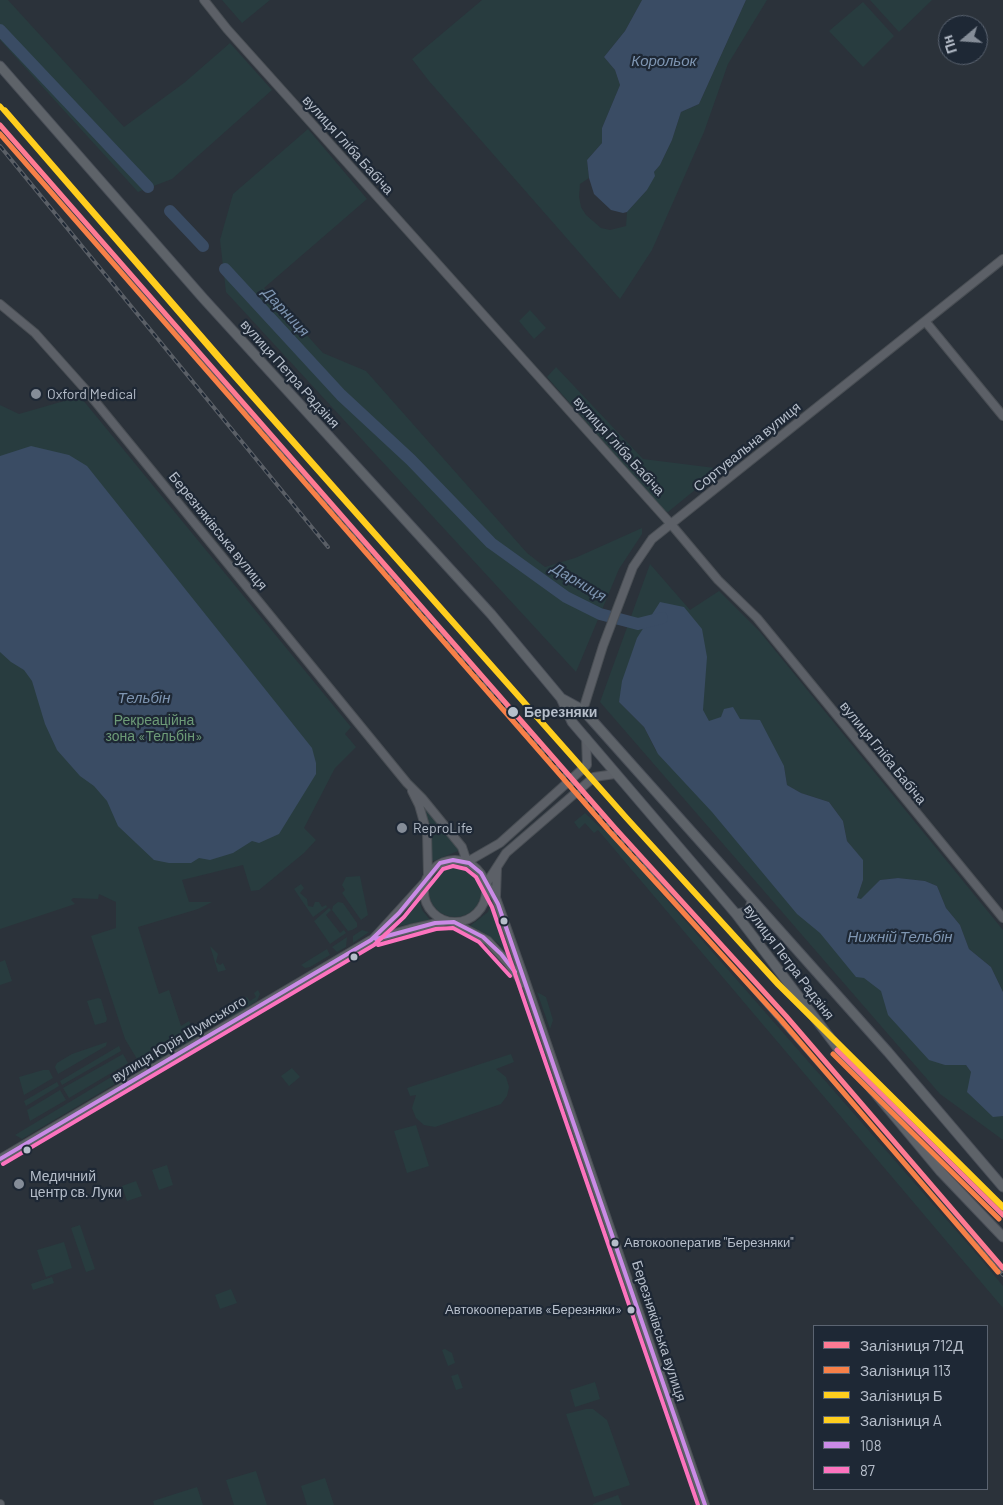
<!DOCTYPE html>
<meta charset="utf-8">
<style>
body{margin:0}
#map{position:relative;width:1003px;height:1505px;overflow:hidden;background:#2b323a;font-family:Barlow,sans-serif}
canvas{display:block}
.legend{position:absolute;left:813px;top:1325px;width:175px;height:165px;box-sizing:border-box;background:#1e2835;border:1px solid #5b6471;margin:0;padding:6px 9px;list-style:none;font-size:15px;color:#b6beca}
.legend li{display:flex;align-items:center;gap:10px;height:25px}
.legend b{width:25px;border:1px solid #5b6471}
.north{position:absolute;left:938px;top:15px;width:50px;height:50px;box-sizing:border-box;background:#1e2835;border:1px solid #5b6471;border-radius:50%;rotate:252deg;font-size:14px;font-weight:700;line-height:20px;text-align:center;color:#b6beca}
.north::after{content:'';display:block;margin:auto;width:18px;height:22px;background:#858d98;clip-path:polygon(50% 0,100% 100%,50% 72%,0 100%)}
</style>
<div id="map">
<canvas width="1003" height="1505"></canvas>
<ul class="legend">
<li><b style="height:6px;background:#fe7a93"></b>Залізниця 712Д</li>
<li><b style="height:6px;background:#f78048"></b>Залізниця 113</li>
<li><b style="height:6px;background:#ffce1e"></b>Залізниця Б</li>
<li><b style="height:6px;background:#ffce1e"></b>Залізниця A</li>
<li><b style="height:6px;background:#ca8be6"></b>108</li>
<li><b style="height:6px;background:#fc73be"></b>87</li>
</ul>
<div class="north">Пн</div>
</div>
<script>
const g = document.querySelector('canvas').getContext('2d');
g.lineJoin = 'round';
function paint(path, color) { g.fillStyle = color; g.fill(path, 'evenodd'); }
const shape = rows => new Path2D(rows.map(r => 'M' + r).join(''));
function stroke(path, color, width, dash) { g.strokeStyle = color; g.lineWidth = width; g.lineCap = dash ? 'butt' : 'round'; g.setLineDash(dash || []); g.stroke(path); }
function label(font, color, halo, rows, align = 'center') {
  g.font = font + ' Barlow,sans-serif'; g.lineWidth = 4.5; g.setLineDash([]); g.textBaseline = 'middle'; g.strokeStyle = halo; g.fillStyle = color; for (const [text, x, y, turn = 0] of rows) {
    g.save(); g.translate(x, y); g.rotate((+turn || 0) * Math.PI / 180); g.textAlign = isNaN(turn) ? turn : align; if (halo) g.strokeText(text, 0, 0); g.fillText(text, 0, 0); g.restore();
  }
}
paint(shape([
 [0,0,8,0,124,127,184,83,230,43,272,90,172,179,138,192,0,40],
 [222,0,270,0,242,23],
 [482,0,642,0,625,31,604,57,615,70,620,85,602,128,602,143,587,160,589,178,580,184,579,197,581,207,586,215,601,228,610,230,626,226,627,212,647,190,654,172,660,165,672,140,681,112,699,104,746,0,767,0,728,64,704,132,652,250,620,299,429,81,412,59],
 [870,0,932,0,899,32],
 [863,2,894,36,863,67,829,31],
 [308,129,367,199,264,288,323,353,366,371,527,553,545,567,575,558,642,528,642,534,619,569,576,672,226,292,220,240,233,194],
 [530,310,546,328,534,339,519,321],
 [556,367,643,459,715,468,718,471,668,512,664,511,547,377],
 [78,394,351,727,345,734,356,747,335,768,304,828,316,840,304,853,259,890,251,891,243,865,182,880,189,902,212,902,198,909,138,927,159,994,169,990,181,1026,189,1021,197,1038,143,1069,125,1039,91,936,116,928,116,902,99,894,98,899,73,898,71,900,75,904,0,929,0,405,19,414,71,399],
 [650,564,690,610,719,591,760,632,1003,930,1003,992,991,967,969,949,960,925,946,908,937,886,925,881,898,878,880,880,861,900,857,898,863,880,863,861,847,841,843,821,829,802,801,793,787,785,784,766,740,719,849,924,945,1065,966,1065,1003,1116,1003,1140,940,1094,600,702],
 [651,642,656,751,644,727,619,702],
 [421,803,459,848,458,851,431,862,430,834],
 [585,813,603,830,605,829,981,1259,1003,1286,1003,1308,598,830,594,833,585,823,579,829,574,822],
 '429 891a26 26 0 1 1 52 0a26 26 0 1 1-52 0Z',
 [360,876,368,915,361,920,342,893,345,890,342,885,346,877],
 [301,884,304,888,300,893,307,899,308,906,313,907,315,902,319,902,322,907,326,905,327,907,313,917,294,889],
 [418,897,422,910,430,920,394,927],
 [493,899,515,963,513,963,499,944,486,934,470,926,488,912],
 [338,902,343,903,357,923,357,927,352,930,348,931,332,910,333,906],
 [329,908,331,910,326,915,340,933,344,930,346,933,330,944,314,921],
 [362,930,369,932,353,943,353,936],
 [347,937,346,947,337,952,332,947],
 [210,946,218,954,216,962,220,965,223,963,226,970,218,972],
 [327,949,330,955,310,967,305,968,301,965],
 [5,960,12,981,0,985,0,962],
 [258,990,260,994,257,1001,230,1018,225,1010,247,997,250,1001,256,997,254,993],
 [537,992,546,997,553,1020,550,1029],
 [98,998,101,999,107,1019,106,1022,95,1025,87,1001],
 [107,1042,106,1046,58,1074,55,1067,57,1063,72,1054],
 [119,1046,121,1051,62,1085,60,1081],
 [123,1054,128,1063,69,1098,63,1088],
 [511,1054,514,1062,496,1069,506,1077,509,1087,507,1096,501,1104,435,1127,424,1125,416,1118,412,1108,416,1095,410,1096,407,1088],
 [131,1065,132,1074,22,1139,15,1135],
 [292,1068,300,1077,289,1086,281,1076],
 [43,1070,49,1070,53,1078,24,1095,19,1077],
 [57,1082,59,1086,26,1106,24,1101],
 [60,1090,66,1100,30,1121,27,1110],
 [416,1125,429,1166,407,1173,394,1131],
 [167,1165,173,1185,159,1190,152,1170],
 [136,1181,142,1196,127,1201,122,1186],
 [80,1225,95,1269,86,1272,71,1228],
 [64,1242,72,1268,46,1277,37,1250],
 [52,1277,54,1283,33,1290,31,1284],
 [231,1289,237,1303,220,1309,215,1295],
 [445,1349,452,1353,455,1363,448,1366,442,1350],
 [458,1374,463,1388,456,1390,451,1376],
 [595,1382,600,1399,575,1407,570,1390],
 [586,1409,593,1409,607,1420,630,1485,594,1497,566,1414],
 [256,1471,267,1505,234,1505,226,1480],
 [325,1478,334,1505,307,1505,301,1486],
 [197,1487,203,1505,154,1505,153,1501],
 [618,1495,622,1505,593,1505,593,1504]
]), '#283c3f');
paint(shape([
 [642,0,746,0,699,104,681,112,672,140,660,165,654,172,655,176,647,190,627,212,623,213,611,210,594,194,589,178,587,160,602,143,602,128,620,85,615,70,604,57,625,31],
 [31,446,69,455,87,466,312,748,316,763,316,774,279,834,259,843,252,841,233,853,210,860,199,858,191,863,169,863,154,860,118,826,107,801,94,786,80,776,57,750,45,724,32,681,24,670,11,662,0,652,0,456],
 [660,602,684,607,702,629,707,657,703,710,709,721,721,717,724,709,733,707,740,719,760,720,784,766,787,785,801,793,829,802,843,821,847,841,863,860,863,880,857,898,861,899,880,880,898,878,925,881,937,886,946,908,960,925,969,949,991,967,1003,992,1003,1116,993,1117,967,1092,971,1072,966,1065,945,1065,929,1060,888,1015,881,991,864,978,856,977,820,933,797,914,712,812,658,754,644,727,619,702,622,681,637,638]
]), '#3a4c64');
stroke(shape([
 [0,30,148,187],
 [170,211,203,246],
 [225,269,341,395,411,460,491,543,566,597,600,614,638,624,662,618]
]), '#3a4c64', 12);
const minor = shape([
 [204,0,227,29,670,523,718,580,757,618,1003,918],
 [0,304,35,333,85,389,407,783,422,798,462,847,467,862],
 [925,321,1003,416],
 [583,710,603,646,633,567,652,539,1003,259],
 [412,791,419,805,427,833,428,876],
 '424 891a31 31 0 1 1 62 0a31 31 0 1 1-62 0Z',
 [467,862,500,843,587,765,586,738],
 [486,884,496,898,524,977,705,1505],
 [486,884,506,853,594,777,615,774],
 [496,896,497,868],
 [454,923,488,941,508,963,523,983],
 [373,939,424,883],
 [0,1159,371,940,410,929,447,921],
 [0,1504,0,1505]
]);
const major = shape([
 [0,66,203,298,491,614,561,698,572,722,736,914,840,1051,941,1172,1003,1237],
 [561,698,583,710,888,1052,1003,1187],
 [736,914,749,912,752,901]
]);
stroke(minor, '#494e54', 10);
stroke(major, '#494e57', 11);
stroke(minor, '#5c6067', 8);
stroke(major, '#5e6369', 9);
const rail = shape([
 [0,133,1003,1275],
 [0,146,328,547]
]);
stroke(rail, '#5a5f66', 4);
stroke(rail, '#1e2835', 2, [5.5]);
stroke(shape([
 [376,939,435,923,454,922,483,937,501,954,515,972],
 [0,1159,371,940,399,913,440,863,453,860,469,863,481,873,498,904,705,1505]
]), '#ca8be6', 4);
stroke(shape([
 [378,945,436,929,453,928,479,942,510,976],
 [3,1164,374,945,404,917,443,869,453,866,466,869,476,877,492,907,698,1505]
]), '#fc73be', 4);
stroke(shape([
 [0,125,615,828,786,1016,1003,1268],
 [837,1050,1003,1215]
]), '#fe7a93', 5);
stroke(shape([
 [0,134,610,832,781,1020,998,1272],
 [833,1054,999,1219]
]), '#f78048', 5);
stroke(shape([
 [0,106,224,365,626,818,778,985,1003,1208]
]), '#ffce1e', 5);
stroke(shape([
 [5,110,260,403,627,818,779,984,1003,1206]
]), '#ffce1e', 5);
for (const [x, y, r, color] of [
 [36,394,6,"#858d98"],
 [513,712,6,"#b6beca"],
 [402,828,6,"#858d98"],
 [504,921,4.5,"#b6beca"],
 [354,957,4.5,"#b6beca"],
 [27,1150,4.5,"#b6beca"],
 [19,1184,6,"#858d98"],
 [615,1243,4.5,"#b6beca"],
 [631,1310,4.5,"#b6beca"]
]) { const dot = new Path2D(); dot.arc(x, y, r, 0, 2 * Math.PI); g.fillStyle = color; g.fill(dot); stroke(dot, '#1e2835', 2); }
label('13px', '#b6beca', '#1e2835', [
 ["Автокооператив \"Березняки\"",624,1243],
 ["Автокооператив «Березняки»",622,1310,"right"]
], 'left');
label('14px', '#b6beca', '#1e2835', [
 ["вулиця Гліба Бабіча",348,145,48],
 ["вулиця Петра Радзіня",290,374,48],
 ["вулиця Гліба Бабіча",619,446,48],
 ["Сортувальна вулиця",747,447,-39],
 ["Березняківська вулиця",218,531,51],
 ["вулиця Гліба Бабіча",883,753,51],
 ["вулиця Петра Радзіня",789,962,53],
 ["вулиця Юрія Шумського",179,1039,-31],
 ["Березняківська вулиця",659,1331,72]
]);
label('14px', '#b6beca', '#1e2835', [
 ["Oxford Medical",47,394],
 ["ReproLife",413,828],
 ["Медичний",30,1176],
 ["центр св. Луки",30,1192]
], 'left');
label('bold 14px', '#b6beca', '#1e2835', [
 ["Березняки",524,712]
], 'left');
label('14px', '#6d9b77', '#1e2835', [
 ["Рекреаційна",154,720],
 ["зона «Тельбін»",154,736]
]);
label('italic 15px', '#7e95b1', '#1e2835', [
 ["Корольок",664,61],
 ["Дарниця",286,312,47],
 ["Дарниця",579,582,31],
 ["Тельбін",144,698],
 ["Нижній Тельбін",900,937]
]);
</script>
